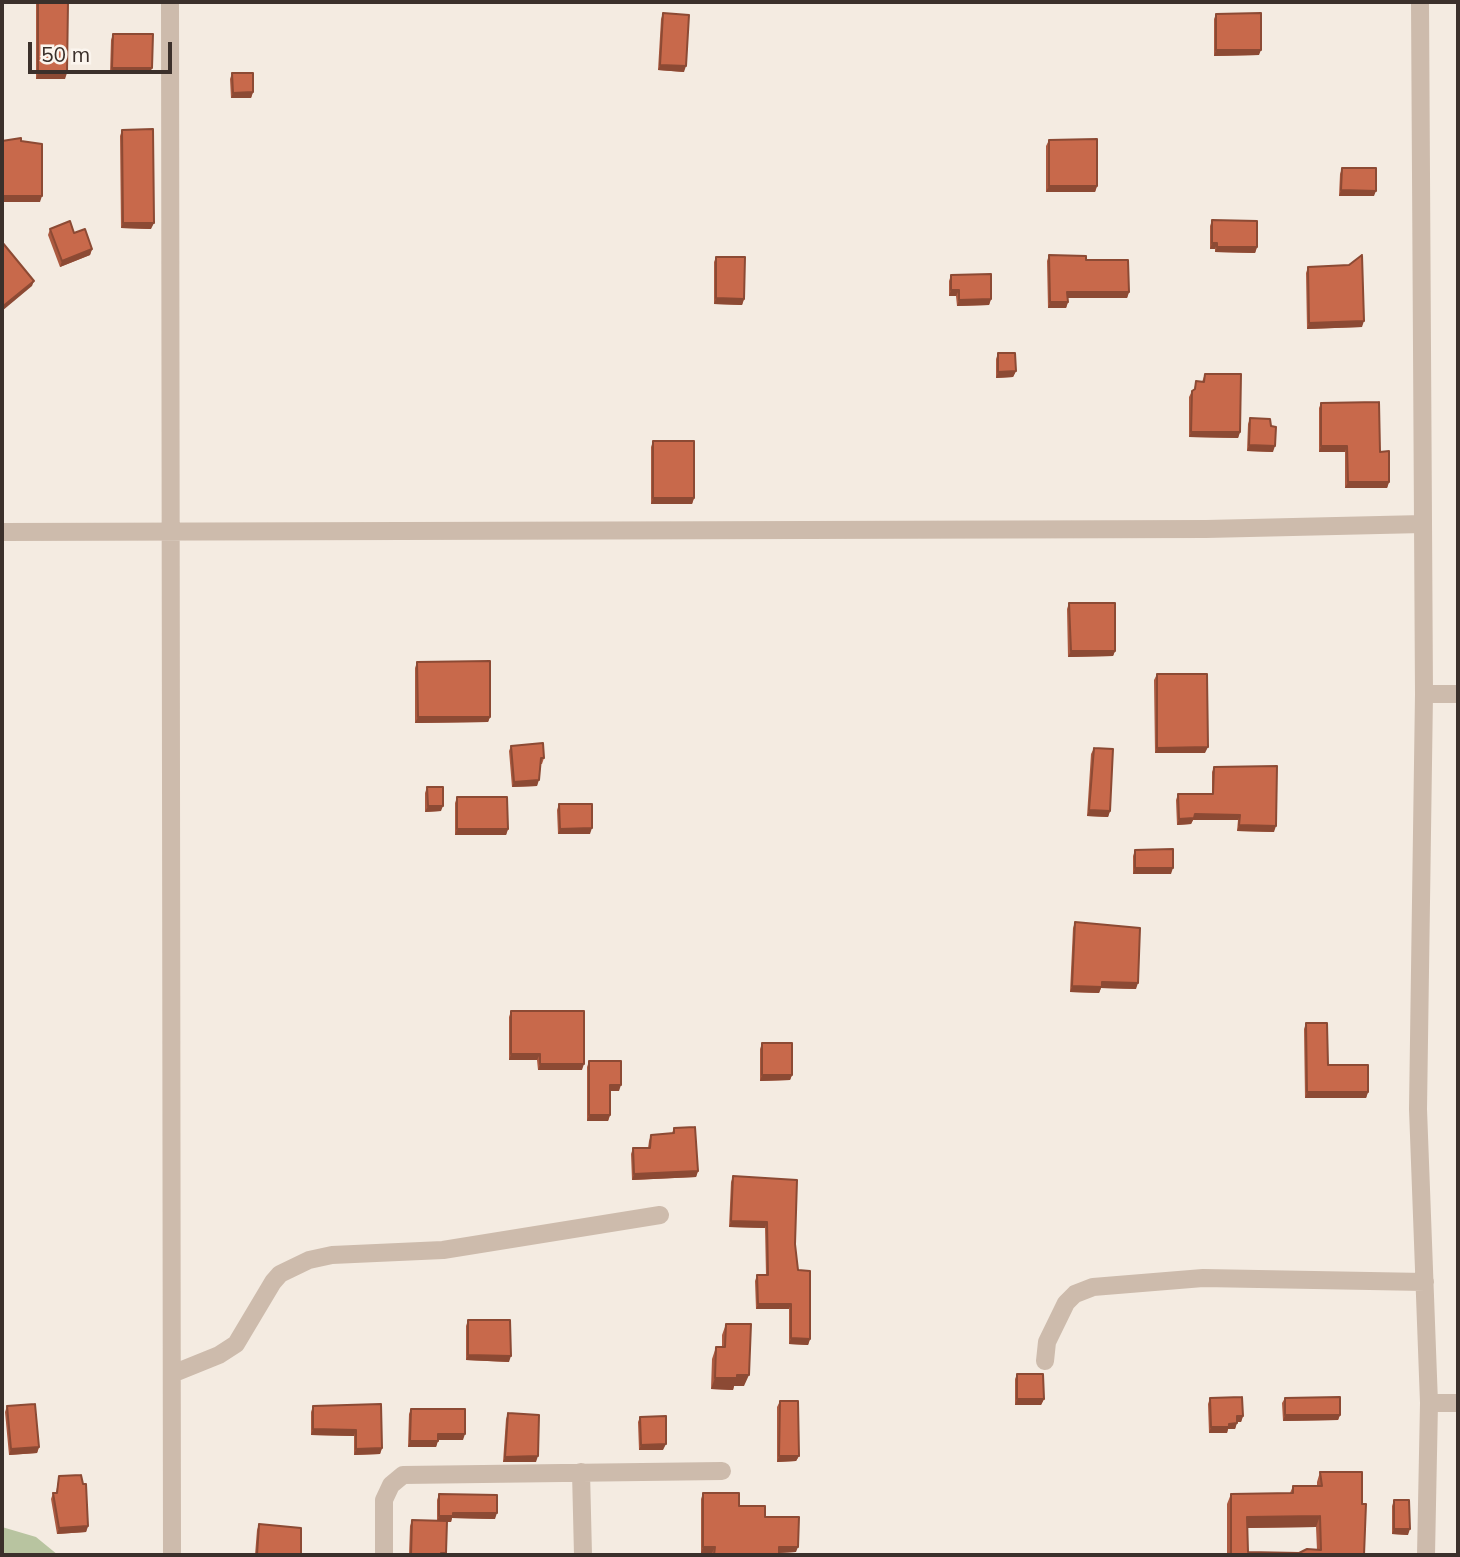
<!DOCTYPE html>
<style>
body{margin:0}
#map{position:relative;width:1460px;height:1557px;overflow:hidden;background:#f4ebe1;font-family:Mulish,sans-serif}
canvas{display:block}
.frame{position:absolute;inset:0;border:4px solid #3b302b;pointer-events:none}
.scale{position:absolute;left:28px;top:42px;width:144px;height:32px;box-sizing:border-box;border:4px solid #3b302b;border-top:0;padding-left:9px;font-size:21px;line-height:24px;white-space:nowrap;color:#3b302b;-webkit-text-stroke:5px #fbf5ee;paint-order:stroke}
</style>
<div id="map">
<canvas width="1460" height="1557"></canvas>
<div class="frame"></div>
<div class="scale">50 m</div>
</div>
<script>
const g = document.querySelector('canvas').getContext('2d');
g.lineJoin = 'round';
function paint(path, color) { g.fillStyle = color; g.fill(path, 'evenodd'); }
const shape = rows => new Path2D(rows.map(r => 'M' + r).join(''));
function stroke(path, color, width, dash) { g.strokeStyle = color; g.lineWidth = width; g.lineCap = dash ? 'butt' : 'round'; g.setLineDash(dash || []); g.stroke(path); }
paint(shape([
 [2,1527,36,1537,58,1555,2,1555]
]), '#b8c4a0');
stroke(shape([
 [170,2,172,1555],
 [1420,2,1424,694,1418,1109,1429,1403,1426,1555],
 [2,532,1206,529,1423,524],
 [1424,694,1458,694],
 [1045,1361,1047,1342,1066,1303,1075,1294,1093,1287,1203,1278,1425,1282],
 [172,1374,219,1355,236,1344,273,1282,280,1274,309,1260,332,1255,443,1250,660,1215],
 [1429,1403,1458,1403],
 [581,1472,583,1555],
 [384,1555,384,1500,391,1485,403,1475,722,1471]
]), '#cdbbac', 18);
paint(shape([
 [36,2,68,2,65,79,36,79],
 [663,13,684,72,658,70,661,19],
 [1216,14,1259,55,1214,56,1214,19],
 [113,34,150,74,110,73,111,40],
 [232,73,253,92,251,98,231,98,230,79],
 [122,130,151,229,121,228,120,136],
 [1049,140,1097,186,1095,192,1046,192,1046,146],
 [1342,168,1374,196,1339,196,1340,174],
 [1212,220,1257,247,1255,253,1215,252,1215,249,1210,249,1210,226],
 [50,229,74,233,92,249,90,255,60,267,48,235],
 [1049,255,1086,260,1129,292,1127,298,1068,298,1068,302,1066,308,1048,308,1047,261],
 [716,257,744,299,742,305,714,304,714,262],
 [1308,267,1362,327,1307,329,1306,273],
 [951,275,991,299,989,305,957,306,956,296,949,296,949,281],
 [998,353,1016,371,1013,377,996,378,996,359],
 [1205,374,1240,432,1238,438,1189,437,1189,397,1192,391,1194,390,1196,381,1202,382],
 [1321,403,1380,452,1389,482,1387,488,1345,488,1345,452,1319,452,1319,408],
 [1250,418,1273,452,1247,451,1248,424],
 [653,441,694,498,692,504,651,504,651,447],
 [1069,603,1115,651,1113,656,1068,657,1067,609],
 [417,662,490,717,488,722,415,723,415,668],
 [1157,674,1205,753,1155,753,1154,680],
 [511,746,544,758,542,764,540,764,537,786,512,787,509,751],
 [1094,748,1110,811,1108,817,1087,816,1091,754],
 [1214,767,1274,832,1237,831,1238,820,1193,820,1191,824,1177,825,1176,800,1178,794,1212,794,1212,772],
 [427,787,441,811,425,812,425,793],
 [457,797,508,829,506,835,455,835,455,803],
 [559,804,590,834,558,834,557,810],
 [1135,850,1171,874,1133,874,1133,856],
 [1075,922,1136,989,1101,988,1099,993,1070,992,1073,928],
 [511,1011,582,1070,538,1070,537,1060,509,1060,509,1017],
 [1306,1023,1328,1065,1368,1092,1366,1098,1305,1098,1304,1029],
 [762,1043,792,1075,790,1080,760,1081,760,1049],
 [589,1061,619,1091,610,1091,610,1115,608,1121,587,1121,587,1067],
 [674,1128,698,1171,696,1177,632,1180,631,1154,633,1148,648,1148,649,1141,651,1135,672,1133],
 [733,1176,795,1244,798,1270,810,1339,808,1345,789,1344,789,1309,756,1309,755,1281,757,1275,766,1275,765,1228,729,1227,731,1182],
 [468,1320,509,1362,466,1360,466,1326],
 [726,1324,744,1386,734,1386,733,1390,711,1389,712,1359,716,1347,722,1347,722,1335],
 [1017,1374,1044,1399,1041,1405,1015,1405,1015,1379],
 [1210,1398,1243,1416,1241,1422,1237,1422,1235,1429,1228,1429,1227,1433,1209,1433,1208,1404],
 [1285,1398,1340,1415,1338,1420,1283,1421,1282,1403],
 [780,1401,799,1456,796,1461,777,1462,777,1407],
 [381,1404,382,1448,380,1454,354,1455,354,1436,311,1435,311,1412,313,1406],
 [7,1406,39,1447,37,1453,9,1455,5,1412],
 [411,1409,463,1440,438,1440,436,1447,408,1447,409,1414],
 [508,1413,536,1462,503,1462,506,1419],
 [640,1417,663,1450,639,1450,638,1422],
 [1320,1472,1362,1504,1364,1555,1227,1555,1227,1504,1231,1494,1290,1493,1293,1486,1317,1486,1317,1482],
 [1316,1527,1317,1550,1299,1553,1248,1552,1247,1528],
 [59,1476,88,1526,86,1532,57,1534,51,1499,53,1493,56,1493],
 [703,1493,739,1506,765,1517,796,1552,779,1553,779,1555,712,1555,712,1553,701,1553,701,1499],
 [439,1494,495,1519,452,1518,451,1522,447,1522,446,1555,409,1555,410,1526,412,1520,437,1521,437,1500],
 [1394,1500,1408,1535,1392,1534,1392,1506],
 [259,1524,301,1555,255,1555,257,1530]
]), '#ac5a40');
paint(shape([
 [1216,50,1261,50,1259,55,1214,56],
 [660,65,686,66,684,72,658,70],
 [112,68,152,68,150,74,110,73],
 [38,73,67,73,65,79,36,79],
 [253,92,251,98,231,98,233,93],
 [1049,186,1097,186,1095,192,1046,192],
 [1341,190,1376,191,1374,196,1339,196],
 [2,196,42,196,40,202,2,202],
 [123,223,154,223,151,229,121,228],
 [1212,243,1217,243,1215,249,1210,249],
 [1217,247,1257,247,1255,253,1215,252],
 [92,249,90,255,60,267,62,261],
 [34,281,32,286,2,311,2,307],
 [951,290,959,290,956,296,949,296],
 [1067,292,1129,292,1127,298,1065,298],
 [716,298,744,299,742,305,714,304],
 [991,299,989,305,957,306,959,300],
 [1050,302,1068,302,1066,308,1048,308],
 [1364,321,1362,327,1307,329,1309,323],
 [1016,371,1013,377,996,378,998,372],
 [1191,432,1240,432,1238,438,1189,437],
 [1249,445,1275,446,1273,452,1247,451],
 [1321,446,1347,446,1345,452,1319,452],
 [1348,482,1389,482,1387,488,1345,488],
 [653,498,694,498,692,504,651,504],
 [1071,651,1115,651,1113,656,1068,657],
 [418,717,490,717,488,722,415,723],
 [1208,747,1205,753,1155,753,1157,748],
 [539,780,537,786,512,787,514,782],
 [428,806,443,806,441,811,425,812],
 [1089,810,1110,811,1108,817,1087,816],
 [1195,814,1240,815,1238,820,1193,820],
 [1194,818,1191,824,1177,825,1179,819],
 [1239,825,1276,826,1274,832,1237,831],
 [592,828,590,834,558,834,560,829],
 [457,829,508,829,506,835,455,835],
 [1135,868,1173,868,1171,874,1133,874],
 [1102,982,1138,983,1136,989,1101,988,1099,993,1070,992,1072,986],
 [511,1054,540,1054,537,1060,509,1060],
 [540,1064,584,1064,582,1070,538,1070],
 [762,1075,792,1075,790,1080,760,1081],
 [610,1085,621,1085,619,1091,608,1091],
 [1307,1092,1368,1092,1366,1098,1305,1098],
 [589,1115,610,1115,608,1121,587,1121],
 [698,1171,696,1177,632,1180,634,1174],
 [731,1221,767,1222,765,1228,729,1227],
 [758,1304,791,1304,789,1309,756,1309],
 [791,1338,810,1339,808,1345,789,1344],
 [468,1355,511,1356,509,1362,466,1360],
 [737,1375,749,1375,744,1386,734,1386,733,1390,711,1389,715,1378],
 [1017,1399,1044,1399,1041,1405,1015,1405],
 [1285,1415,1340,1415,1338,1420,1283,1421],
 [1237,1416,1243,1416,1241,1422,1234,1422],
 [1237,1423,1235,1429,1228,1429,1227,1433,1209,1433,1211,1427,1229,1424],
 [313,1429,356,1430,354,1436,311,1435],
 [438,1434,465,1434,463,1440,436,1440],
 [410,1441,438,1441,436,1447,408,1447],
 [666,1444,663,1450,639,1450,641,1445],
 [39,1447,37,1453,9,1455,11,1449],
 [382,1448,380,1454,354,1455,356,1449],
 [538,1456,536,1462,503,1462,505,1457],
 [779,1456,799,1456,796,1461,777,1462],
 [453,1513,497,1513,495,1519,452,1518,451,1522,437,1522,439,1516],
 [1320,1516,1316,1527,1243,1528,1247,1517],
 [88,1526,86,1532,57,1534,59,1528],
 [1394,1529,1410,1529,1408,1535,1392,1534],
 [703,1547,715,1547,712,1553,701,1553],
 [779,1547,798,1547,796,1552,777,1553]
]), '#8c4a34');
const building = shape([
 [38,2,68,2,67,73,38,73,38,2],
 [663,13,689,15,686,66,660,65,663,13],
 [1261,13,1261,50,1216,50,1216,14,1261,13],
 [113,34,153,34,152,68,112,68,113,34],
 [232,73,253,73,253,92,233,93,232,73],
 [153,129,154,223,123,223,122,130,153,129],
 [21,138,21,141,42,144,42,196,2,196,2,141,21,138],
 [1097,139,1097,186,1049,186,1049,140,1097,139],
 [1342,168,1376,168,1376,191,1341,190,1342,168],
 [1212,220,1257,221,1257,247,1217,247,1217,243,1212,243,1212,220],
 [70,221,74,233,85,229,92,249,62,261,50,229,70,221],
 [2,242,34,281,2,307,2,242],
 [1049,255,1086,256,1086,260,1128,260,1129,292,1067,292,1068,302,1050,302,1049,255],
 [1362,255,1364,321,1309,323,1308,267,1349,265,1362,255],
 [716,257,745,257,744,299,716,298,716,257],
 [991,274,991,299,959,300,959,290,951,290,951,275,991,274],
 [998,353,1015,353,1016,371,998,372,998,353],
 [1205,374,1241,374,1240,432,1191,432,1192,391,1195,389,1196,381,1204,382,1205,374],
 [1379,402,1380,452,1389,451,1389,482,1348,482,1347,446,1321,446,1321,403,1379,402],
 [1250,418,1270,419,1271,426,1276,427,1275,446,1249,445,1250,418],
 [653,441,694,441,694,498,653,498,653,441],
 [1069,603,1115,603,1115,651,1071,651,1069,603],
 [490,661,490,717,418,717,417,662,490,661],
 [1157,674,1207,674,1208,747,1157,748,1157,674],
 [543,743,544,758,541,758,539,780,514,782,511,746,543,743],
 [1094,748,1113,749,1110,811,1089,810,1094,748],
 [1277,766,1276,826,1239,825,1240,815,1195,814,1194,818,1179,819,1178,794,1213,794,1214,767,1277,766],
 [427,787,443,787,443,806,428,806,427,787],
 [457,797,507,797,508,829,457,829,457,797],
 [559,804,592,804,592,828,560,829,559,804],
 [1173,849,1173,868,1135,868,1135,850,1173,849],
 [1075,922,1140,928,1138,983,1102,982,1102,987,1072,986,1075,922],
 [511,1011,584,1011,584,1064,540,1064,540,1054,511,1054,511,1011],
 [1306,1023,1327,1023,1328,1065,1368,1065,1368,1092,1307,1092,1306,1023],
 [762,1043,792,1043,792,1075,762,1075,762,1043],
 [589,1061,621,1061,621,1085,610,1085,610,1115,589,1115,589,1061],
 [695,1127,698,1171,634,1174,633,1148,650,1148,651,1135,674,1133,674,1128,695,1127],
 [733,1176,797,1180,795,1244,798,1270,810,1271,810,1339,791,1338,791,1304,758,1304,757,1275,768,1275,767,1222,731,1221,733,1176],
 [468,1320,510,1320,511,1356,468,1355,468,1320],
 [726,1324,751,1324,749,1375,737,1375,737,1378,715,1378,716,1347,725,1347,726,1324],
 [1017,1374,1043,1374,1044,1399,1017,1399,1017,1374],
 [1242,1397,1243,1416,1237,1416,1237,1423,1229,1424,1229,1427,1211,1427,1210,1398,1242,1397],
 [1340,1397,1340,1415,1285,1415,1285,1398,1340,1397],
 [780,1401,798,1401,799,1456,779,1456,780,1401],
 [35,1404,39,1447,11,1449,7,1406,35,1404],
 [381,1404,382,1448,356,1449,356,1430,313,1429,313,1406,381,1404],
 [411,1409,465,1409,465,1434,438,1434,438,1441,410,1441,411,1409],
 [508,1413,539,1415,538,1456,505,1457,508,1413],
 [666,1416,666,1444,641,1445,640,1417,666,1416],
 [1320,1472,1362,1472,1362,1504,1366,1504,1364,1555,1231,1555,1231,1494,1293,1493,1293,1486,1322,1486,1320,1472],
 [1320,1516,1321,1550,1307,1549,1299,1553,1248,1552,1247,1517,1320,1516],
 [81,1475,83,1484,86,1484,88,1526,59,1528,53,1493,57,1493,59,1476,81,1475],
 [703,1493,739,1493,739,1506,765,1506,765,1517,799,1517,798,1547,779,1547,779,1555,714,1555,715,1547,703,1547,703,1493],
 [439,1494,497,1495,497,1513,453,1513,453,1516,439,1516,439,1494],
 [1394,1500,1409,1500,1410,1529,1394,1529,1394,1500],
 [412,1520,447,1521,446,1553,441,1553,440,1555,411,1555,412,1520],
 [259,1524,301,1528,301,1555,257,1555,259,1524]
]);
paint(building, '#c8694b');
stroke(building, '#8c4a34', 2);
</script>
